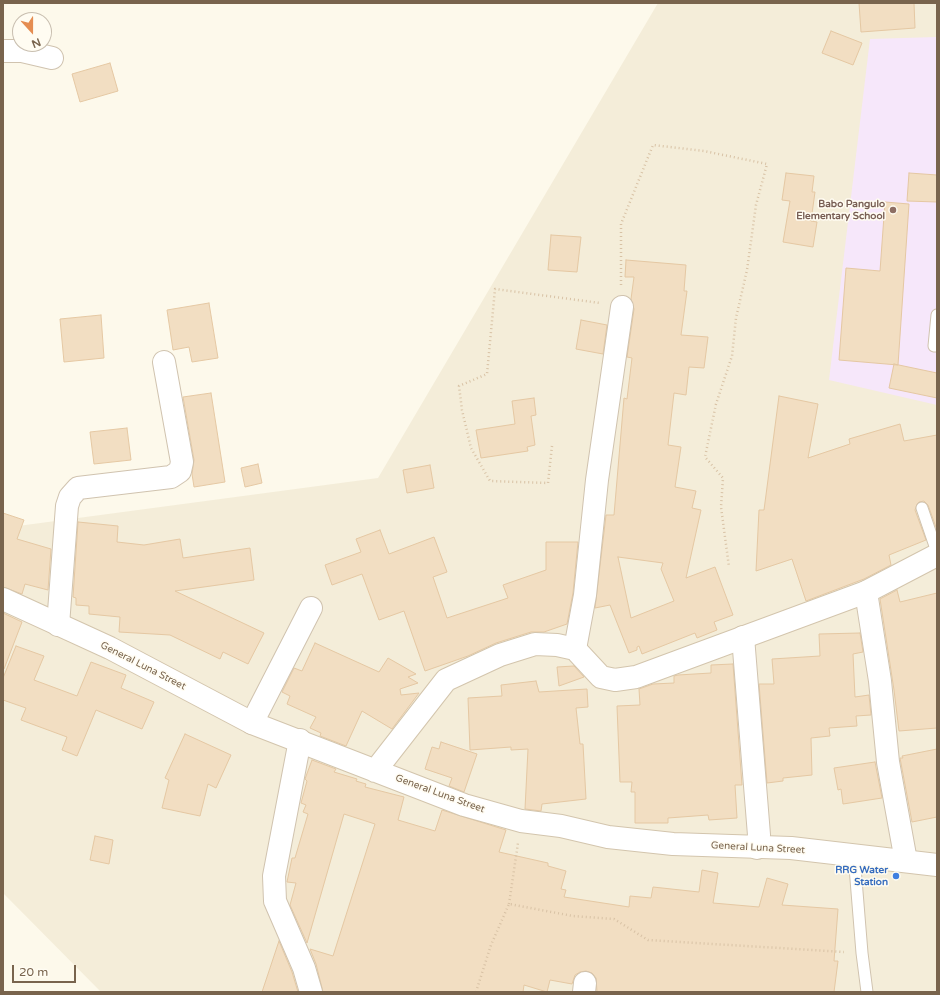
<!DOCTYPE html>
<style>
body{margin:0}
#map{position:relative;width:940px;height:995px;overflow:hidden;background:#fdf9eb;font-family:"Varela Round",sans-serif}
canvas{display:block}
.frame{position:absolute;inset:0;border:4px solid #79644d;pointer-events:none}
.north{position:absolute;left:12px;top:12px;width:40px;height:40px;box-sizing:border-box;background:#fffcf2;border:1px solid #c9bfb0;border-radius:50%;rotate:159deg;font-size:11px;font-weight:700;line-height:16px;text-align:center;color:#79644d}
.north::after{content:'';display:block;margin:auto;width:14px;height:18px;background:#e58d52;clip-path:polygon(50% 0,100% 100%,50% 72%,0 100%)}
.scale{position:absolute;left:12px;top:965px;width:64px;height:18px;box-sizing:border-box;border:2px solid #79644d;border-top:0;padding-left:5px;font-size:12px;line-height:14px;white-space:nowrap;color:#79644d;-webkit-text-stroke:3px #fffcf2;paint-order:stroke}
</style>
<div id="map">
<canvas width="940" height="995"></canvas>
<div class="frame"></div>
<div class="north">N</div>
<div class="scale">20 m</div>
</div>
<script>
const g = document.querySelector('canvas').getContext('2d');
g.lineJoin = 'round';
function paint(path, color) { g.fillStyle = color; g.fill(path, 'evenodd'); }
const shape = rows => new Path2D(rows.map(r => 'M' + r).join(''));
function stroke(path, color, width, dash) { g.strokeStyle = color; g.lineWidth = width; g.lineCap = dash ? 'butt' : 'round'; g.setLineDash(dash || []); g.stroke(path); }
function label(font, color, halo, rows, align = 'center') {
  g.font = font + ' "Varela Round",sans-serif'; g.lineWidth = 3; g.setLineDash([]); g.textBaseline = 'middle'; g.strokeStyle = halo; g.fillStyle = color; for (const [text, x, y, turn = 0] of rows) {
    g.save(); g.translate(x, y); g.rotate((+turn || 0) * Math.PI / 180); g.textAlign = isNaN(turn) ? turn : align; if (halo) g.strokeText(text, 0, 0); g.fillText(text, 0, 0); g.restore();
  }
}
paint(shape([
 [658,3,937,3,937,992,101,992,3,893,3,528,378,478]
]), '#f4edd9');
paint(shape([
 [937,37,937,405,829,380,870,39]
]), '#f6e7fa');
const building = shape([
 [859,3,914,3,915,28,861,32,859,3],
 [831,31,862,43,853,65,822,53,831,31],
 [110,63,118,91,80,102,72,74,110,63],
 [786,173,814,176,812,192,815,192,811,221,817,222,813,247,783,242,790,201,782,200,786,173],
 [909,173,937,175,937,202,907,201,909,173],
 [885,202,909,204,898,365,839,360,846,268,880,271,885,202],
 [551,235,581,237,577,272,548,270,551,235],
 [626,260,686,265,684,291,687,291,681,335,708,337,704,368,689,367,686,395,674,393,668,445,681,447,675,487,696,491,692,508,701,510,686,578,715,567,733,615,714,622,717,630,697,638,695,633,642,654,639,646,637,647,637,650,629,653,610,605,595,608,606,515,614,515,624,398,627,399,632,358,627,357,634,309,631,299,634,277,625,277,626,260],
 [618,557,663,563,661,569,674,601,631,618,618,557],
 [209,303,218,358,192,362,189,347,173,350,167,310,209,303],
 [101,315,104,358,64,362,60,319,101,315],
 [581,320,607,325,603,354,576,349,581,320],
 [894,364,937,373,937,398,889,388,894,364],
 [211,393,225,482,194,487,192,474,194,460,183,397,211,393],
 [779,396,818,404,808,458,850,444,849,439,900,424,904,441,937,435,937,530,928,505,924,501,919,502,917,504,915,510,926,540,889,555,891,565,864,579,806,601,792,559,756,571,759,510,764,510,779,396],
 [534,398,536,415,531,416,535,445,527,447,528,451,481,458,476,430,515,424,512,401,534,398],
 [127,428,131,460,94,464,90,432,127,428],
 [258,464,262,483,245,487,241,468,258,464],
 [430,465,434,488,407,493,403,470,430,465],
 [3,513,24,520,17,539,51,549,48,590,25,584,22,594,3,587,3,513],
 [78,522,118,526,117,542,144,545,180,539,183,558,250,548,254,580,175,591,264,633,248,664,223,652,220,659,170,635,119,632,120,617,89,614,89,606,76,605,76,598,73,597,78,522],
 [380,530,389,554,434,537,447,572,433,577,447,618,508,598,503,585,546,570,546,542,578,542,573,593,567,624,544,632,531,632,496,643,468,656,425,671,404,611,379,620,362,574,332,585,325,565,361,552,356,539,380,530],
 [897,590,900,602,937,593,937,728,899,731,894,690,880,599,897,590],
 [3,613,22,622,4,669,3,668,3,613],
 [860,633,863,652,853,654,855,697,869,695,871,715,856,716,857,726,829,728,830,736,811,738,812,775,783,778,783,781,767,783,759,684,774,684,772,659,820,656,819,634,860,633],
 [315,643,379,672,388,658,416,674,408,677,418,683,400,689,401,695,419,693,392,729,362,711,346,746,320,736,321,733,310,728,316,717,287,704,290,696,282,692,294,668,302,671,315,643],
 [16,646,44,656,34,680,77,696,91,662,126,675,121,688,154,702,142,729,96,710,77,756,62,750,67,737,21,720,26,708,3,700,3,678,16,646],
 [733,664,742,785,735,785,737,818,709,820,708,815,668,818,668,823,635,823,635,792,631,792,632,782,620,782,617,706,640,705,639,689,653,684,674,683,674,676,678,675,711,673,711,665,733,664],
 [574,666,584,677,559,686,557,667,574,666],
 [536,681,539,692,587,689,588,707,576,708,580,744,583,744,586,799,542,804,541,811,525,809,528,749,511,750,511,747,470,750,468,698,502,696,501,685,536,681],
 [185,734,231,755,216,788,208,784,200,816,162,808,169,780,165,778,185,734],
 [441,742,477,754,464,792,449,786,452,778,425,769,432,747,439,749,441,742],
 [937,749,937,817,912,822,900,758,903,758,902,756,937,749],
 [312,760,336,769,334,772,357,779,356,781,366,784,365,787,404,797,398,820,435,831,442,810,506,830,499,852,548,863,548,866,566,871,561,889,566,890,564,897,629,907,630,896,651,898,653,887,699,892,702,870,718,873,713,903,759,907,767,878,788,884,782,905,838,909,834,961,838,961,834,992,597,992,596,978,592,973,586,971,580,972,575,975,572,984,550,980,547,992,524,985,523,992,323,992,316,964,310,949,333,956,375,824,344,814,307,943,290,905,296,883,287,882,292,858,295,858,308,814,303,812,306,805,301,803,307,781,305,779,312,760],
 [875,762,882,798,843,804,841,789,838,790,834,768,875,762],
 [95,836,113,840,109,864,90,860,95,836],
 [279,941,292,972,298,992,262,992,279,941]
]);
paint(building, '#f2dec2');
stroke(building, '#e5c8a3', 1);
const lane = shape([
 [937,315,934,346,937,346],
 [922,508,937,552],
 [854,855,862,953,867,992]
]);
const street = shape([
 [3,51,22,51,52,58],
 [866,592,880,681,888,762,906,861],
 [58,625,67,506,70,497,78,488,171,477,180,471,182,462,164,362],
 [743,637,759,835,757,848],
 [575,649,585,595,597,480,622,307],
 [252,723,311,608],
 [300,740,274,876,275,901,304,968,311,992],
 [584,992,585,983]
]);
const secondary = shape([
 [3,599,110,648,252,723,464,805,521,821,561,826,608,837,673,844,791,848,937,865],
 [375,771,446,680,500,655,535,644,557,645,575,649,601,677,615,680,636,677,866,592,937,555]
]);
stroke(lane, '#d0c3af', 13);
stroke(street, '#d0c3af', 24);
stroke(secondary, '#d3c5ad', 24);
stroke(shape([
 [621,285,621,224,653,145,704,151,767,164,756,205,747,270,736,318,732,356,716,404,705,457,723,478,721,507,729,567],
 [552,446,548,483,490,481,471,448,462,410,459,386,487,374,495,289,600,303],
 [509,904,518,843],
 [476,992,491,945,509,904,573,916,614,919,648,940,844,952]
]), '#d8c2a5', 2.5, [1, 3]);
stroke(lane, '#fff', 11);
stroke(street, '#fff', 22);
stroke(secondary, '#fff', 22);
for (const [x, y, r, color] of [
 [893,210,4,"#8d6e63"],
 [896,876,4,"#3f7fe0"]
]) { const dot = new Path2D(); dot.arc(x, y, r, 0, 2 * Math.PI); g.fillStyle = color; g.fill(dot); stroke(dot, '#fffcf2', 1.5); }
label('bold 10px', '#785e54', '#fffcf2', [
 ["Babo Pangulo",885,204],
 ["Elementary School",885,216]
], 'right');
label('10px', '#79644d', '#fffcf2', [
 ["General Luna Street",143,666,27],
 ["General Luna Street",440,794,20],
 ["General Luna Street",758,848,3]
]);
label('bold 10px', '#366cbe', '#fffcf2', [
 ["RRG Water",888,870],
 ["Station",888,882]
], 'right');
</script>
